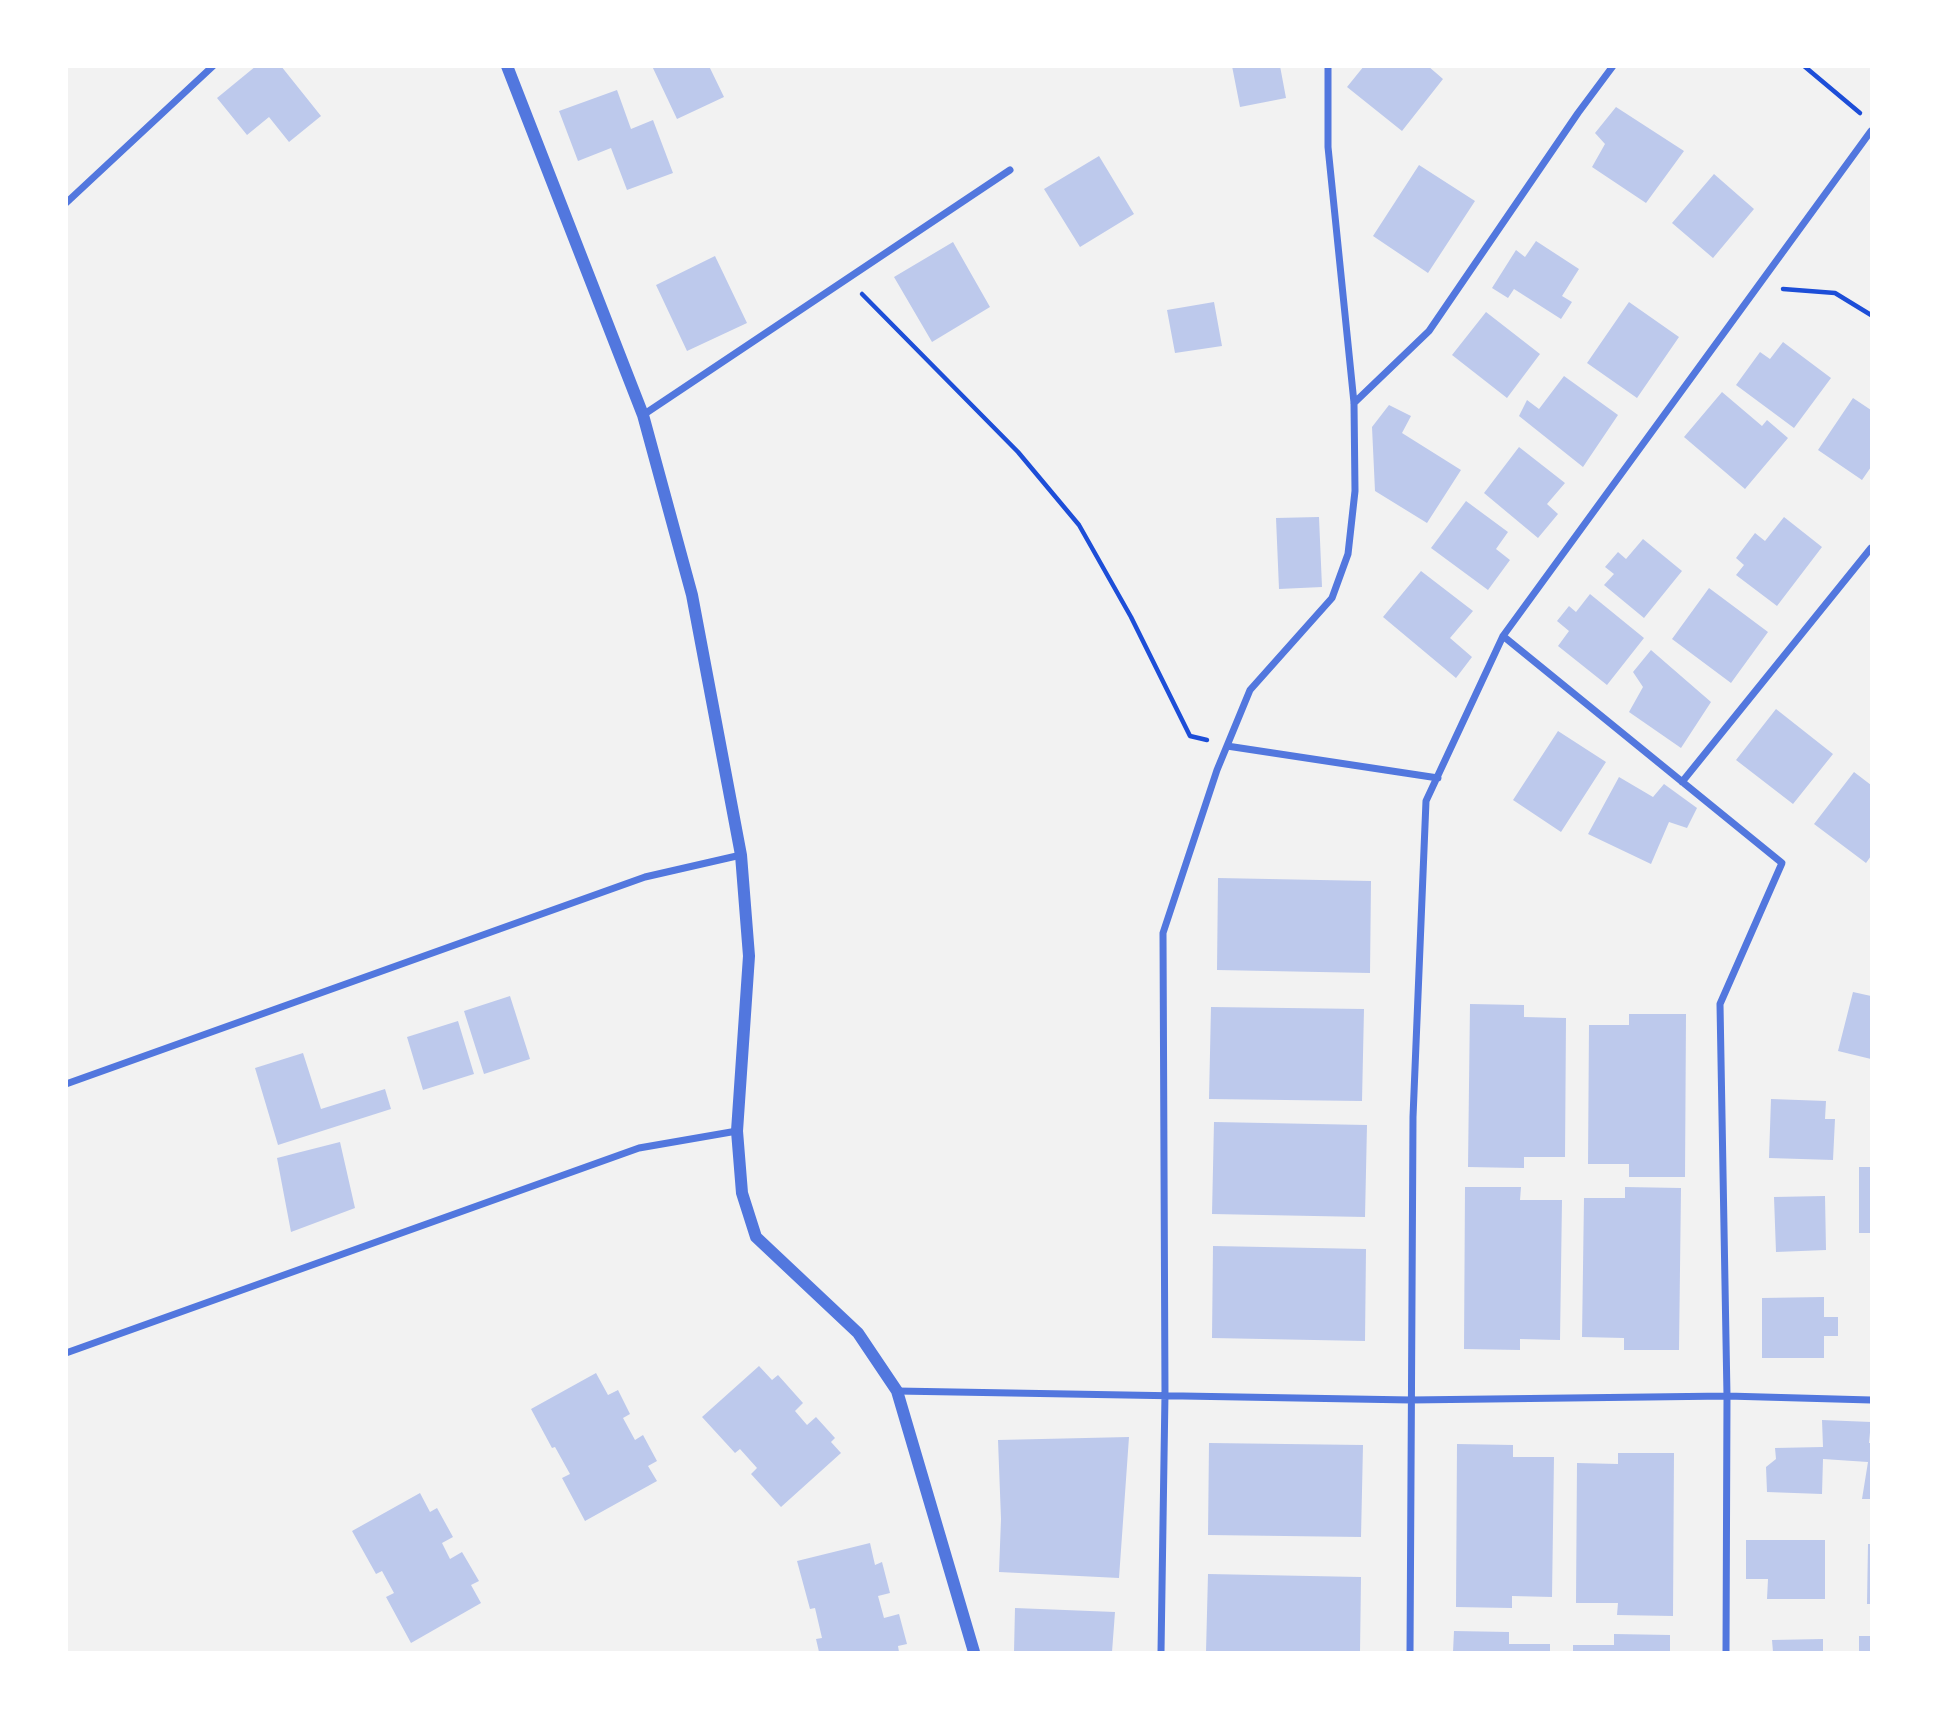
<!DOCTYPE html>
<style>
body{margin:0}
#map{position:relative;width:1938px;height:1719px;overflow:hidden;background:#f2f2f2;font-family:Raleway,sans-serif}
canvas{display:block}
.frame{position:absolute;inset:0;border:68px solid #fff;pointer-events:none}
</style>
<div id="map">
<canvas width="1938" height="1719"></canvas>
<div class="frame"></div>
</div>
<script>
const g = document.querySelector('canvas').getContext('2d');
g.lineJoin = 'round';
function paint(path, color) { g.fillStyle = color; g.fill(path, 'evenodd'); }
const shape = rows => new Path2D(rows.map(r => 'M' + r).join(''));
function stroke(path, color, width, dash) { g.strokeStyle = color; g.lineWidth = width; g.lineCap = dash ? 'butt' : 'round'; g.setLineDash(dash || []); g.stroke(path); }
paint(shape([
 [256,66,281,66,321,116,289,142,269,117,247,135,217,98],
 [652,66,709,66,724,97,677,119],
 [1232,66,1280,66,1286,98,1240,107],
 [1364,66,1428,66,1443,79,1402,131,1347,87],
 [617,90,631,129,653,120,673,173,627,190,611,148,578,161,559,111],
 [1616,107,1684,151,1646,203,1592,167,1605,144,1595,133],
 [1099,156,1134,214,1080,247,1044,189],
 [1419,165,1475,201,1428,273,1373,236],
 [1714,174,1754,209,1713,258,1672,223],
 [1536,241,1579,269,1562,296,1572,302,1561,319,1514,289,1508,298,1492,288,1516,250,1525,257],
 [953,242,990,307,932,342,894,277],
 [715,256,747,323,687,351,656,285],
 [1214,302,1222,346,1175,353,1167,310],
 [1629,302,1679,337,1637,398,1587,363],
 [1486,312,1540,354,1507,398,1452,355],
 [1783,342,1831,378,1794,428,1736,385,1760,352,1770,359],
 [1564,376,1618,415,1583,467,1519,416,1527,400,1539,409],
 [1722,392,1762,426,1767,420,1788,438,1745,489,1684,437],
 [1853,398,1871,410,1871,467,1862,480,1818,450],
 [1389,405,1411,416,1402,433,1461,470,1427,523,1375,491,1372,427],
 [1519,447,1565,483,1547,504,1558,514,1538,538,1484,493],
 [1466,501,1508,532,1496,549,1510,560,1488,590,1431,548],
 [1319,517,1322,587,1279,589,1276,518],
 [1784,517,1822,547,1777,606,1736,575,1744,565,1736,558,1755,533,1765,541],
 [1643,539,1682,571,1644,618,1604,585,1614,574,1605,567,1618,552,1626,559],
 [1421,571,1473,611,1450,638,1472,657,1456,678,1383,617],
 [1709,588,1768,632,1731,683,1672,639],
 [1590,594,1644,638,1607,685,1558,646,1569,631,1557,621,1569,606,1576,612],
 [1651,650,1711,702,1681,748,1629,712,1643,687,1633,672],
 [1776,709,1833,754,1793,804,1736,760],
 [1558,731,1606,762,1561,832,1513,800],
 [1854,772,1871,785,1871,856,1866,863,1814,824],
 [1619,777,1653,797,1664,784,1697,808,1687,828,1669,822,1651,864,1588,834],
 [1218,878,1371,881,1370,973,1217,970],
 [1853,992,1871,996,1871,1059,1838,1051],
 [510,996,530,1059,484,1074,464,1011],
 [1470,1004,1524,1005,1524,1017,1566,1018,1565,1157,1524,1157,1524,1168,1468,1167],
 [1211,1007,1364,1009,1362,1101,1209,1099],
 [1629,1014,1686,1014,1685,1177,1629,1177,1629,1164,1588,1164,1589,1025,1629,1025],
 [458,1021,474,1074,423,1090,407,1037],
 [303,1053,321,1109,385,1089,391,1109,278,1145,255,1068],
 [1771,1099,1826,1101,1825,1119,1835,1119,1833,1160,1769,1158],
 [1214,1122,1367,1125,1365,1217,1212,1214],
 [340,1142,355,1208,291,1232,277,1158],
 [1859,1167,1871,1167,1871,1233,1859,1233],
 [1465,1187,1521,1187,1520,1200,1562,1200,1560,1340,1520,1339,1520,1350,1464,1349],
 [1625,1187,1681,1188,1679,1350,1624,1350,1624,1338,1582,1337,1584,1198,1625,1198],
 [1825,1196,1826,1250,1776,1252,1774,1197],
 [1213,1246,1366,1249,1365,1341,1212,1338],
 [1824,1297,1824,1317,1838,1317,1838,1336,1824,1336,1824,1358,1762,1358,1762,1298],
 [759,1366,772,1380,778,1375,803,1403,795,1411,807,1425,816,1417,835,1438,831,1442,841,1453,781,1507,751,1474,757,1468,740,1449,735,1453,702,1417],
 [596,1373,608,1395,618,1390,630,1414,623,1418,635,1440,643,1435,657,1461,648,1466,657,1481,585,1521,562,1478,570,1474,555,1447,552,1448,531,1409],
 [1822,1420,1871,1422,1869,1443,1871,1443,1871,1499,1862,1499,1868,1462,1823,1459,1822,1494,1767,1492,1766,1467,1776,1459,1775,1448,1823,1447],
 [1129,1437,1119,1578,999,1572,1001,1519,998,1440],
 [1209,1443,1363,1445,1361,1537,1208,1535],
 [1457,1444,1513,1445,1513,1457,1554,1457,1552,1597,1512,1596,1512,1608,1456,1607],
 [1618,1453,1674,1453,1673,1616,1617,1615,1618,1603,1576,1603,1577,1463,1618,1464],
 [420,1493,430,1512,437,1508,453,1537,442,1543,450,1559,462,1552,479,1581,471,1585,481,1603,411,1643,386,1597,394,1593,382,1571,376,1574,352,1531],
 [1746,1540,1825,1540,1825,1599,1767,1599,1768,1579,1746,1579],
 [870,1543,875,1565,882,1562,890,1593,878,1596,884,1618,899,1614,907,1644,898,1646,899,1652,819,1652,816,1639,822,1638,815,1608,810,1609,797,1561],
 [1868,1544,1871,1544,1871,1604,1867,1604],
 [1208,1574,1361,1577,1360,1652,1206,1652],
 [1015,1608,1115,1612,1112,1652,1014,1652],
 [1454,1631,1509,1632,1509,1644,1550,1644,1550,1652,1453,1652],
 [1614,1634,1670,1635,1670,1652,1573,1652,1573,1645,1614,1645],
 [1859,1636,1871,1636,1871,1652,1859,1652],
 [1823,1639,1823,1652,1773,1652,1772,1640]
]), '#bdc9ec');
stroke(shape([
 [1804,66,1860,113],
 [1783,289,1835,293,1871,315],
 [862,294,1018,452,1079,525,1131,617,1190,736,1207,740]
]), '#1d4ed8', 4.5);
stroke(shape([
 [66,203,213,66],
 [1354,403,1429,331,1578,113,1613,66],
 [643,415,1010,170],
 [1503,636,1782,863,1720,1004,1727,1396,1726,1652],
 [1227,746,1438,778],
 [1682,782,1871,548],
 [66,1084,645,877,741,855],
 [66,1353,639,1148,737,1131],
 [897,1391,1411,1400,1727,1396,1871,1400],
 [1161,1652,1165,1394,1163,933,1217,770,1250,690,1332,598,1348,554,1355,491,1354,403,1328,147,1328,66],
 [1410,1652,1413,1117,1426,801,1503,636,1871,131]
]), '#5277de', 7);
stroke(shape([
 [507,66,643,415,692,595,741,855,749,956,737,1131,742,1193,756,1237,858,1333,897,1391,974,1652]
]), '#5277de', 12);
</script>
